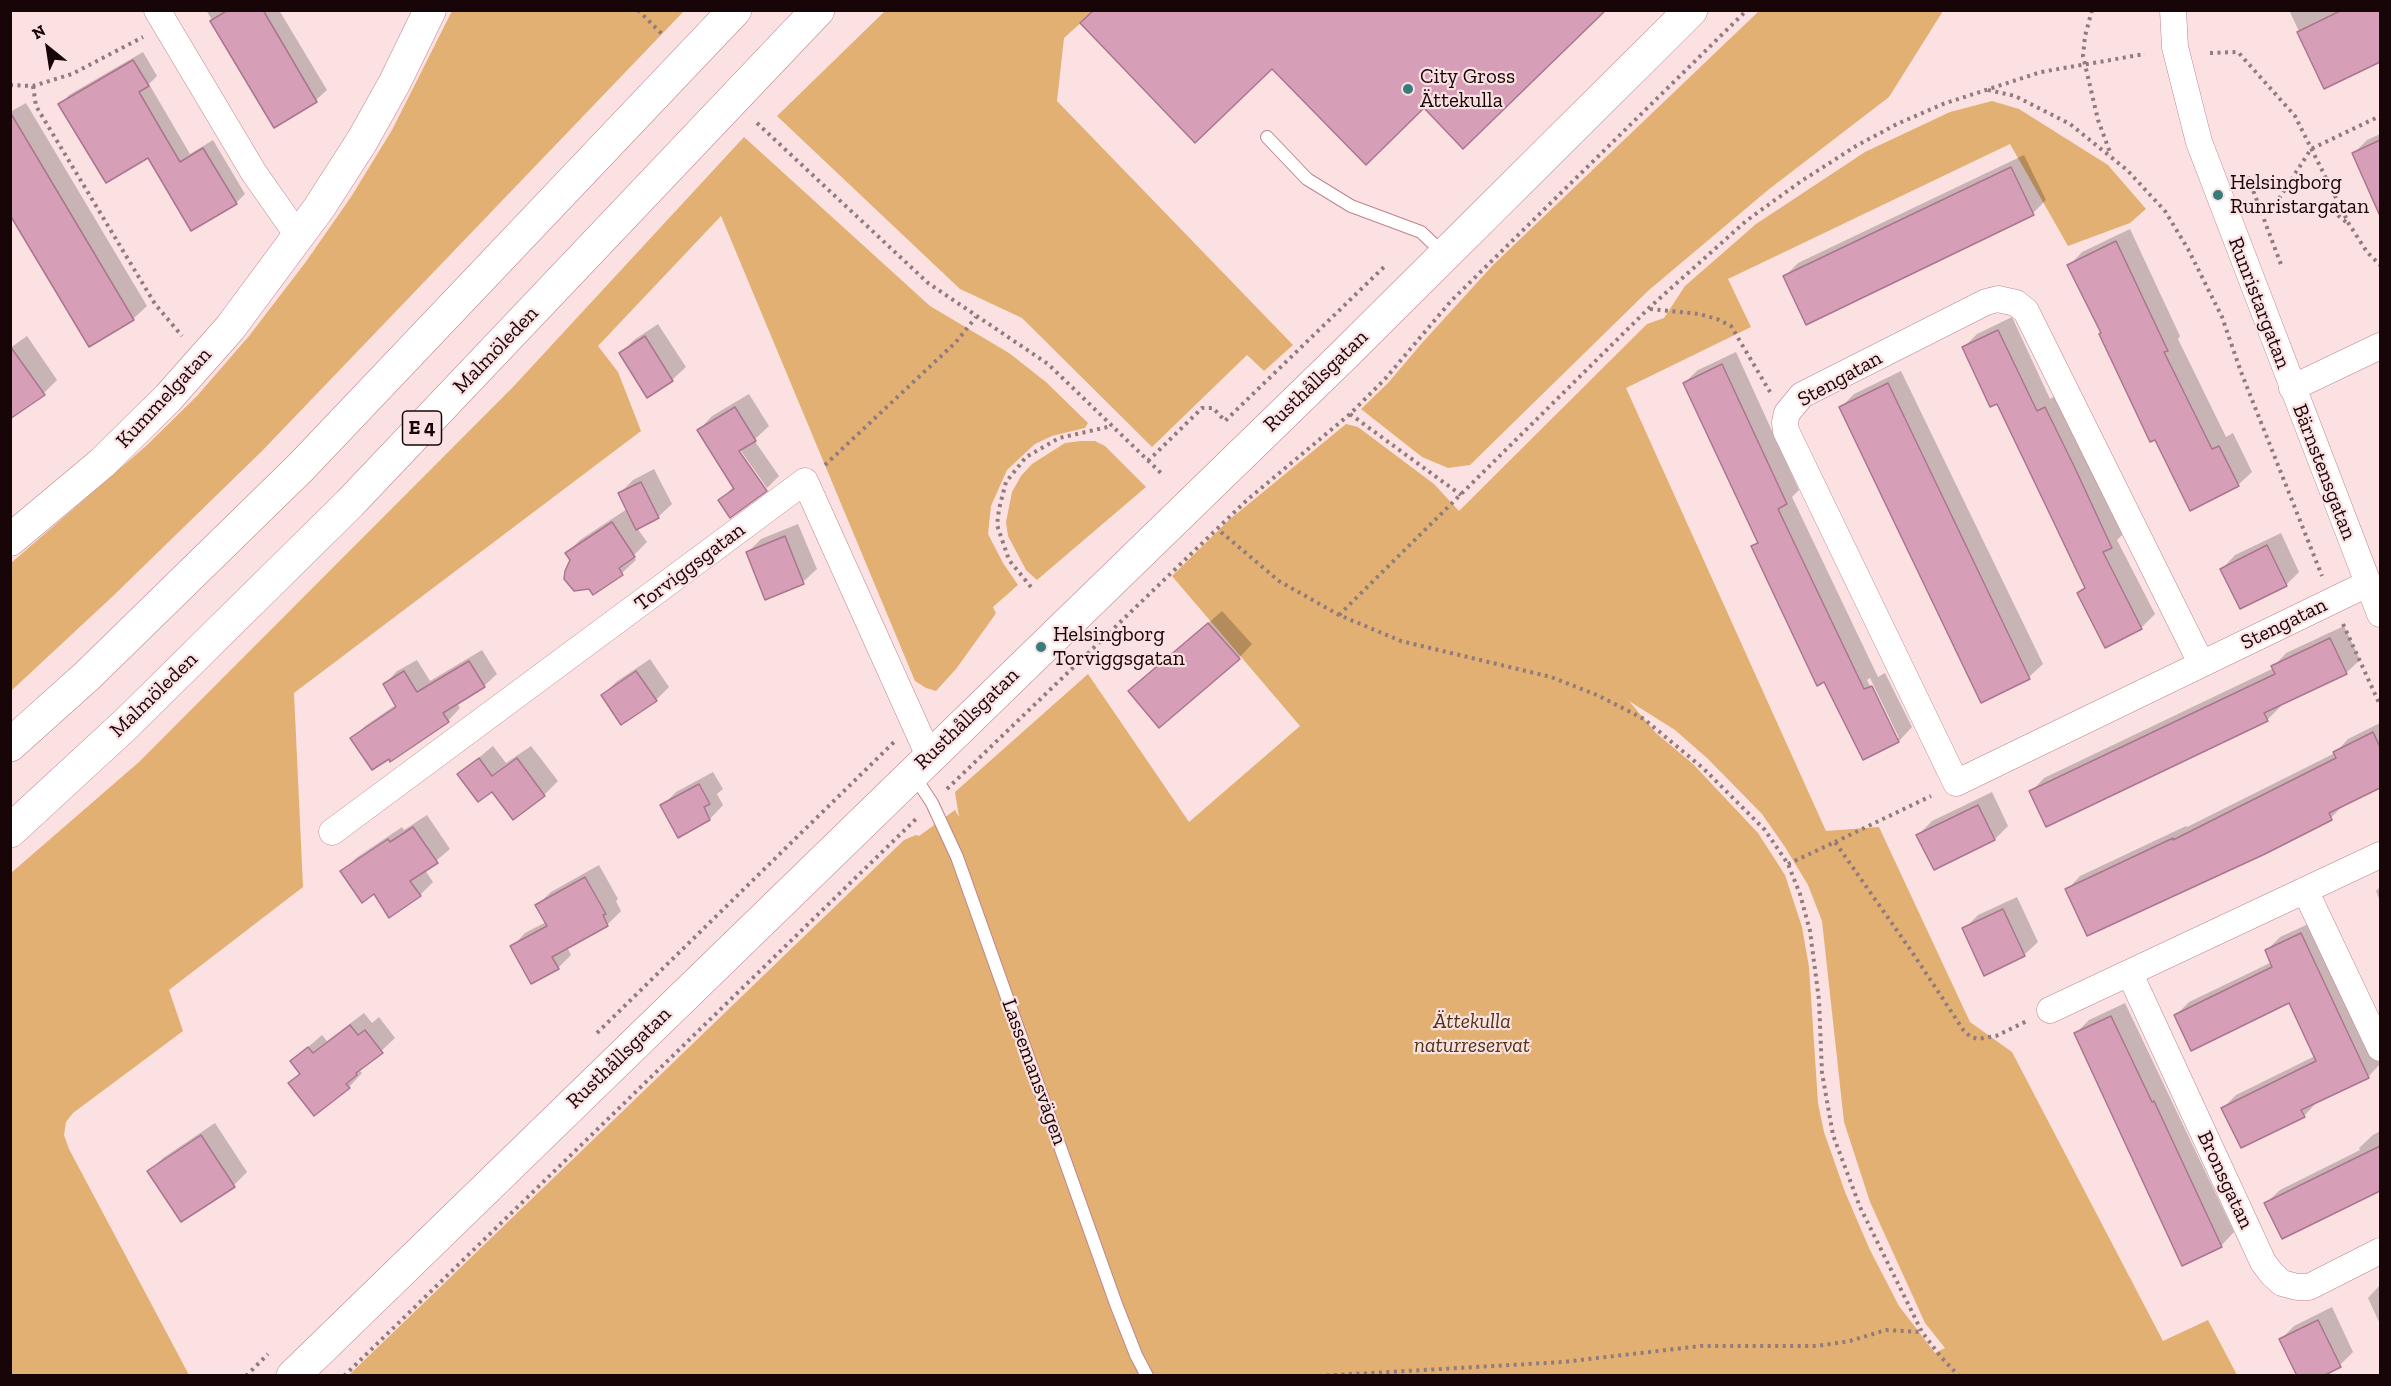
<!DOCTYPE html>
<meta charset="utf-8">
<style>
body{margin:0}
#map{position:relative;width:2391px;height:1386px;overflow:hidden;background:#fce1e3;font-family:"Zilla Slab",serif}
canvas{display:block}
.frame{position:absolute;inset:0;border:12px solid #180507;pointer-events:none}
.north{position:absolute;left:18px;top:18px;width:60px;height:60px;-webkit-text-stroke:4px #fce1e3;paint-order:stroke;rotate:330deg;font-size:16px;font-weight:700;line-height:24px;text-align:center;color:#180507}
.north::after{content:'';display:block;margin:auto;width:21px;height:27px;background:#180507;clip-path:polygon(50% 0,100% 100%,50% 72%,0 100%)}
</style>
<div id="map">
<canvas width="2391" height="1386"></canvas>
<div class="frame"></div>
<div class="north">N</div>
</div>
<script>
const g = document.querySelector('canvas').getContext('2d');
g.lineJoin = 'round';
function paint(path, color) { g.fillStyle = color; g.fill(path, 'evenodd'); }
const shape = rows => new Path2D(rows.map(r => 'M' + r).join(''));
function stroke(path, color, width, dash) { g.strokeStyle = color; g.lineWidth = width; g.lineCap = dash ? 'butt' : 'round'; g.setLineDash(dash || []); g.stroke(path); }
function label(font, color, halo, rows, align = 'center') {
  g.font = font + ' "Zilla Slab",serif'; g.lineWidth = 4.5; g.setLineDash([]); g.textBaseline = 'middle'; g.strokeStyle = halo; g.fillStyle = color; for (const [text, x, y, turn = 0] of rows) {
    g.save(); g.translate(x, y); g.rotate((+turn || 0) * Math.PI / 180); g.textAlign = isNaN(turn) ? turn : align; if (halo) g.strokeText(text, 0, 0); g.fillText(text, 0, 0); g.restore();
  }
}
paint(shape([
 [452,11,684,11,262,451,112,597,11,691,11,563,146,446,197,396,249,336,305,263,351,197,392,130],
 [885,11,1094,11,1064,38,1057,101,1293,345,1264,371,1247,355,1152,447,1022,318,960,289,777,116],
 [1759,11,1943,11,1889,97,1768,190,1649,290,1470,465,1448,468,1422,457,1361,409,1388,383,1422,343,1493,265],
 [1992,101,2019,109,2108,165,2146,209,2130,223,2068,246,2010,144,1728,279,1751,327,1626,388,1826,831,1879,827,1970,1022,2012,1052,2163,1341,2208,1320,2237,1375,348,1376,904,840,916,835,919,836,955,810,959,817,955,792,1088,674,1189,822,1300,726,1172,576,1229,520,1346,424,1358,427,1434,484,1459,511,1647,324,1664,318,1685,286,1756,224,1865,152,1950,112],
 [1629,701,1675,730,1708,759,1762,814,1785,847,1808,885,1822,921,1844,1122,1870,1202,1925,1323,1945,1348,1935,1353,1899,1306,1870,1250,1845,1192,1824,1132,1818,1103,1809,967,1802,927,1785,875,1758,833,1693,764,1656,733],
 [744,137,930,306,1009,353,1046,382,1088,423,1085,428,1052,436,1035,444,1007,470,991,506,988,534,1003,563,1018,585,993,607,996,613,992,619,956,669,936,691,926,688,915,681,721,216,598,346,618,372,641,431,294,693,303,887,169,990,183,1031,73,1113,66,1122,64,1135,69,1149,189,1375,11,1375,11,873,139,762,513,387],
 [1081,441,1095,441,1105,446,1146,487,1037,580,1026,570,1008,536,1006,522,1012,492,1021,476,1032,464,1065,443]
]), '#e2b072');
paint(shape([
 [206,10,279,10,327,90,316,100,274,125],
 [2289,10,2380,10,2380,60,2325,87],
 [143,52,157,76,149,84,190,154,213,140,245,194,236,203,60,105,69,95],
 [26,103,147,306,133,319,10,212,10,112],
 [2380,134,2380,182,2369,187,2354,153,2367,140],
 [2024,155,2046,200,2033,213,1784,277,1798,263],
 [2130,229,2180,336,2178,339,2226,437,2233,433,2252,472,2238,485,2069,266,2082,252],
 [2012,317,2050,399,2059,394,2124,533,2117,540,2155,614,2141,628,2079,593,2086,586,1998,402,1964,347,1977,334],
 [658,324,686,367,672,380,648,396,621,353,634,340],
 [27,336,57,380,44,393,10,348],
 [1736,352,1799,490,1792,497,1878,677,1885,673,1912,727,1899,741,1863,758,1825,680,1753,547,1759,540,1684,383,1698,370],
 [1870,678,1899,738,1896,738,1867,680],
 [1901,371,2043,664,2029,677,1840,408,1854,394],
 [749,394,769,426,754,440,779,476,767,488,736,444,734,446,764,490,720,500,734,486,699,430,712,416],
 [654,469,672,504,658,517,637,528,647,542,633,556,636,560,622,573,593,592,567,553,580,540,627,509,619,494,633,480],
 [798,524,817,569,803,582,766,598,747,553,761,539],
 [2281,533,2299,572,2286,585,2222,569,2235,555],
 [1222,611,1252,644,1239,658,1130,691],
 [2344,626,2360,660,2346,673,2280,704,2281,706,2267,720,2031,792,2044,778,2274,668,2273,667,2286,653],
 [482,650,497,674,484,686,457,703,460,708,448,721,352,739,365,726,397,704,385,684,397,671,417,660,430,681],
 [650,659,669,687,656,700,603,695,616,682],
 [2380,723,2380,786,2344,804,2331,818,2067,890,2080,876,2186,826,2187,827,2335,753,2348,739],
 [493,746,506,763,531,746,558,781,544,795,513,818,492,790,459,774],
 [713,772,723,789,717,794,723,805,710,819,679,836,662,806,676,792],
 [1992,792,2008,826,1995,839,1934,868,1918,835,1932,821],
 [427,815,450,849,425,870,433,882,420,895,342,872,356,858,402,827,404,830],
 [599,865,618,899,616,901,621,911,608,924,567,947,571,955,558,968,512,947,525,933,546,922,537,905,551,892],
 [2380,887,2380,901,2376,891],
 [2017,897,2038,942,2024,955,1964,929,1978,915],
 [2315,921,2380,1064,2368,1077,2317,1102,2304,1116,2223,1108,2236,1095,2315,1056,2290,1001,2175,1016,2189,1002,2272,962,2266,951,2280,937],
 [2125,1003,2234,1232,2221,1246,2075,1034,2089,1020],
 [364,1013,372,1023,379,1017,395,1038,360,1071,362,1073,349,1087,314,1114,290,1083,301,1072,292,1061,322,1035,327,1041],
 [215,1123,247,1172,234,1185,149,1171,163,1158],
 [2380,1131,2380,1193,2379,1190,2266,1203,2280,1190,2360,1150,2359,1148,2373,1135],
 [2380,1285,2380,1324,2368,1298],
 [2332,1307,2353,1352,2340,1365,2281,1339,2294,1326]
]), '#0003');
const building = shape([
 [228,10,263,10,317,102,274,128,210,21,228,10],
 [1094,10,1606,10,1463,149,1424,108,1366,165,1272,69,1195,143,1080,23,1094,10],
 [2342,10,2380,10,2380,62,2324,89,2297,32,2342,10],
 [133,60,149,86,139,92,180,162,203,148,237,204,191,231,148,158,106,183,58,104,133,60],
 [10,112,134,320,89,347,10,215,10,112],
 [2380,140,2380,216,2352,153,2380,140],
 [2011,167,2034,215,1806,325,1783,276,2011,167],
 [2116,241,2168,351,2164,352,2212,449,2219,446,2239,486,2190,511,2155,440,2150,442,2099,334,2101,333,2067,265,2116,241],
 [1998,330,2037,411,2045,407,2074,466,2112,548,2103,552,2142,629,2105,648,2077,593,2085,588,2046,506,1997,404,1990,407,1962,347,1998,330],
 [645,336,673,381,647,398,619,353,645,336],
 [10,346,45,395,10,419,10,346],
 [1722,364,1787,504,1778,509,1864,689,1872,686,1899,742,1863,760,1824,682,1817,686,1751,546,1758,543,1683,383,1722,364],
 [1888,383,2030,679,1981,703,1839,407,1888,383],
 [735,407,756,441,739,451,767,491,730,518,718,500,734,489,697,430,735,407],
 [641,482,659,518,636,530,618,493,641,482],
 [612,522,635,557,619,568,623,575,593,595,589,589,574,591,564,579,565,571,570,560,565,553,612,522],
 [785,536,804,584,765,600,746,552,785,536],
 [2267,545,2287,586,2240,609,2220,569,2267,545],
 [1208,623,1240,659,1159,728,1128,691,1208,623],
 [2330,638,2347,674,2264,713,2268,721,2046,827,2029,791,2275,674,2271,666,2330,638],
 [469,661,485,687,443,713,449,722,390,762,389,759,372,770,350,738,396,707,383,684,404,671,417,692,469,661],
 [636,671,657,701,621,725,601,695,636,671],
 [2373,732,2380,747,2380,788,2329,813,2332,820,2265,854,2087,936,2065,889,2173,838,2173,840,2336,758,2333,752,2373,732],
 [479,758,492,776,517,758,545,796,513,820,492,792,478,802,457,774,479,758],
 [699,784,710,804,704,807,710,820,678,838,660,805,699,784],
 [1978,805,1995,840,1934,870,1916,835,1978,805],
 [413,827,438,863,410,881,421,896,389,918,374,894,362,903,340,871,388,839,390,842,413,827],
 [585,877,606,914,603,915,608,926,552,957,559,969,531,984,510,946,547,926,535,905,585,877],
 [2003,909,2025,956,1984,976,1962,928,2003,909],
 [2301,933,2369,1078,2301,1110,2305,1117,2241,1148,2221,1108,2316,1061,2289,1003,2191,1051,2174,1015,2272,967,2265,950,2301,933],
 [2111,1016,2152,1102,2154,1101,2222,1247,2182,1266,2074,1033,2111,1016],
 [350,1025,358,1035,365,1030,383,1053,356,1073,357,1075,346,1084,350,1088,314,1116,288,1083,300,1074,290,1061,308,1047,313,1053,350,1025],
 [201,1135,235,1187,181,1222,147,1171,201,1135],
 [2380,1146,2380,1191,2282,1239,2264,1203,2380,1146],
 [2318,1320,2341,1367,2323,1376,2297,1376,2279,1339,2318,1320]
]);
paint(building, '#d79fb7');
stroke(building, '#aa758d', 1.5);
const service = shape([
 [1267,137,1307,179,1351,206,1421,232,1444,254],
 [913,774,932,803,957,857,1116,1304,1136,1355,1147,1376]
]);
const minor = shape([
 [157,10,254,173,299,237],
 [2173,10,2175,47,2199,142,2380,614],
 [2292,388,2380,346],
 [2201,663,2026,311,2016,303,1998,299,1986,302,1802,395,1787,413,1785,422,1786,431,1956,783,2367,584],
 [332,832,805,481,929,756],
 [2305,890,2380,1048],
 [2130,974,2263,1262,2272,1274,2282,1283,2297,1287,2309,1287,2380,1251],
 [2050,1010,2380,855]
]);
const tertiary = shape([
 [10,540,102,463,168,398,230,328,319,208,362,141,395,82,430,10]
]);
const secondary = shape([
 [293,1376,1345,354,1691,10]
]);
const motorway = shape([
 [10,745,87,676,301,467,735,10],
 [10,831,126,724,350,503,818,10]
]);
stroke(service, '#bf838a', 14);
stroke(minor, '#bf838a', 27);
stroke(tertiary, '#bf838a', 33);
stroke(secondary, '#bf838a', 34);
stroke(motorway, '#bf838a', 34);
stroke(shape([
 [638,10,662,34],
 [2092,10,2085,36,2083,56,2098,120,2111,155],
 [2210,53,2238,52,2295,116,2349,224,2367,252,2380,265],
 [10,85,33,86,72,74,143,37],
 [33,86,36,106,155,304,182,336],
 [1988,90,2015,96,2070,124,2127,170,2165,211,2188,249,2222,317,2241,372,2322,576],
 [757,123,928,283,1048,364,1162,474],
 [2248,177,2282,267],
 [2245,184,2256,180],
 [2275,205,2311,149,2380,116],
 [2266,207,2287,203,2305,203,2321,206,2334,212,2346,222],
 [1650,309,1699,314,1717,319,1731,326,1770,392],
 [1350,414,1461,495],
 [1148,461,1202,408,1213,408,1225,421,1386,265],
 [825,465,956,342,976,317],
 [1221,532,1279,581,1339,615,1401,641,1551,677,1597,695,1644,719,1704,769,1765,830,1788,864,1800,894,1810,931,1819,1000,1822,1073,1833,1135,1860,1207,1922,1332,1941,1357,1959,1376],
 [1031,587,1009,560,997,525,999,509,1006,482,1026,457,1059,438,1112,426],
 [1339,615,1649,308,1746,221,1800,182,1856,146,1897,124,1943,104,2041,72,2145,54],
 [2343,624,2380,705],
 [947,789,1247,500,1350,414,1385,379,1451,301,1747,10],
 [1835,842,1931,796],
 [1788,864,1835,842,1912,952,1964,1031,1971,1037,1978,1039,1996,1036,2027,1021],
 [597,1033,894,742],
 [246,1376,268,1354],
 [344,1376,918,817],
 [1319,1376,1563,1362,1701,1346,1817,1346,1850,1341,1886,1330,1922,1332]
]), '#927b7d', 4, [3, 4.5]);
stroke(service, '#fff', 12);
stroke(minor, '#fff', 26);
stroke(tertiary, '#fff', 32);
stroke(secondary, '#fff', 33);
stroke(motorway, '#fff', 33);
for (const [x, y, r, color] of [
 [1408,89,6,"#347d7a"],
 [2218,195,6,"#347d7a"],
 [1041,647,6,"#347d7a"]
]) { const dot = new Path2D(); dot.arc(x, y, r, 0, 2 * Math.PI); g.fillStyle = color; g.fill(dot); stroke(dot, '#fce1e3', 2); }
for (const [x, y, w] of [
 [422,428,39]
]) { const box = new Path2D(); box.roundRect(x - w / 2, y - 17, w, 34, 4.5); g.fillStyle = '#fce1e3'; g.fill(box); stroke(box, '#180507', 1.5); }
label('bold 20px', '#180507', null, [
 ["E 4",422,428]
]);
label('21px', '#180507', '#fce1e3', [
 ["City Gross",1420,77],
 ["Ättekulla",1420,101],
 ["Helsingborg",2230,183],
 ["Runristargatan",2230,207],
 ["Helsingborg",1053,635],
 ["Torviggsgatan",1053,659]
], 'left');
label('21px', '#180507', '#fce1e3', [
 ["Runristargatan",2259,303,69],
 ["Malmöleden",496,350,-46],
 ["Stengatan",1840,379,-29],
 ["Rusthållsgatan",1316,381,-44],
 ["Kummelgatan",164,398,-47],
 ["Bärnstensgatan",2324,472,69],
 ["Torviggsgatan",690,567,-37],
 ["Stengatan",2284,624,-26],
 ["Malmöleden",154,695,-44],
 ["Rusthållsgatan",967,719,-44],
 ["Rusthållsgatan",619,1058,-44],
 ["Lassemansvägen",1034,1072,70],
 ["Bronsgatan",2225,1180,65]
]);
label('italic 21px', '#4d3413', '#fce1e3', [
 ["Ättekulla",1472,1022],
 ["naturreservat",1472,1046]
]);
</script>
